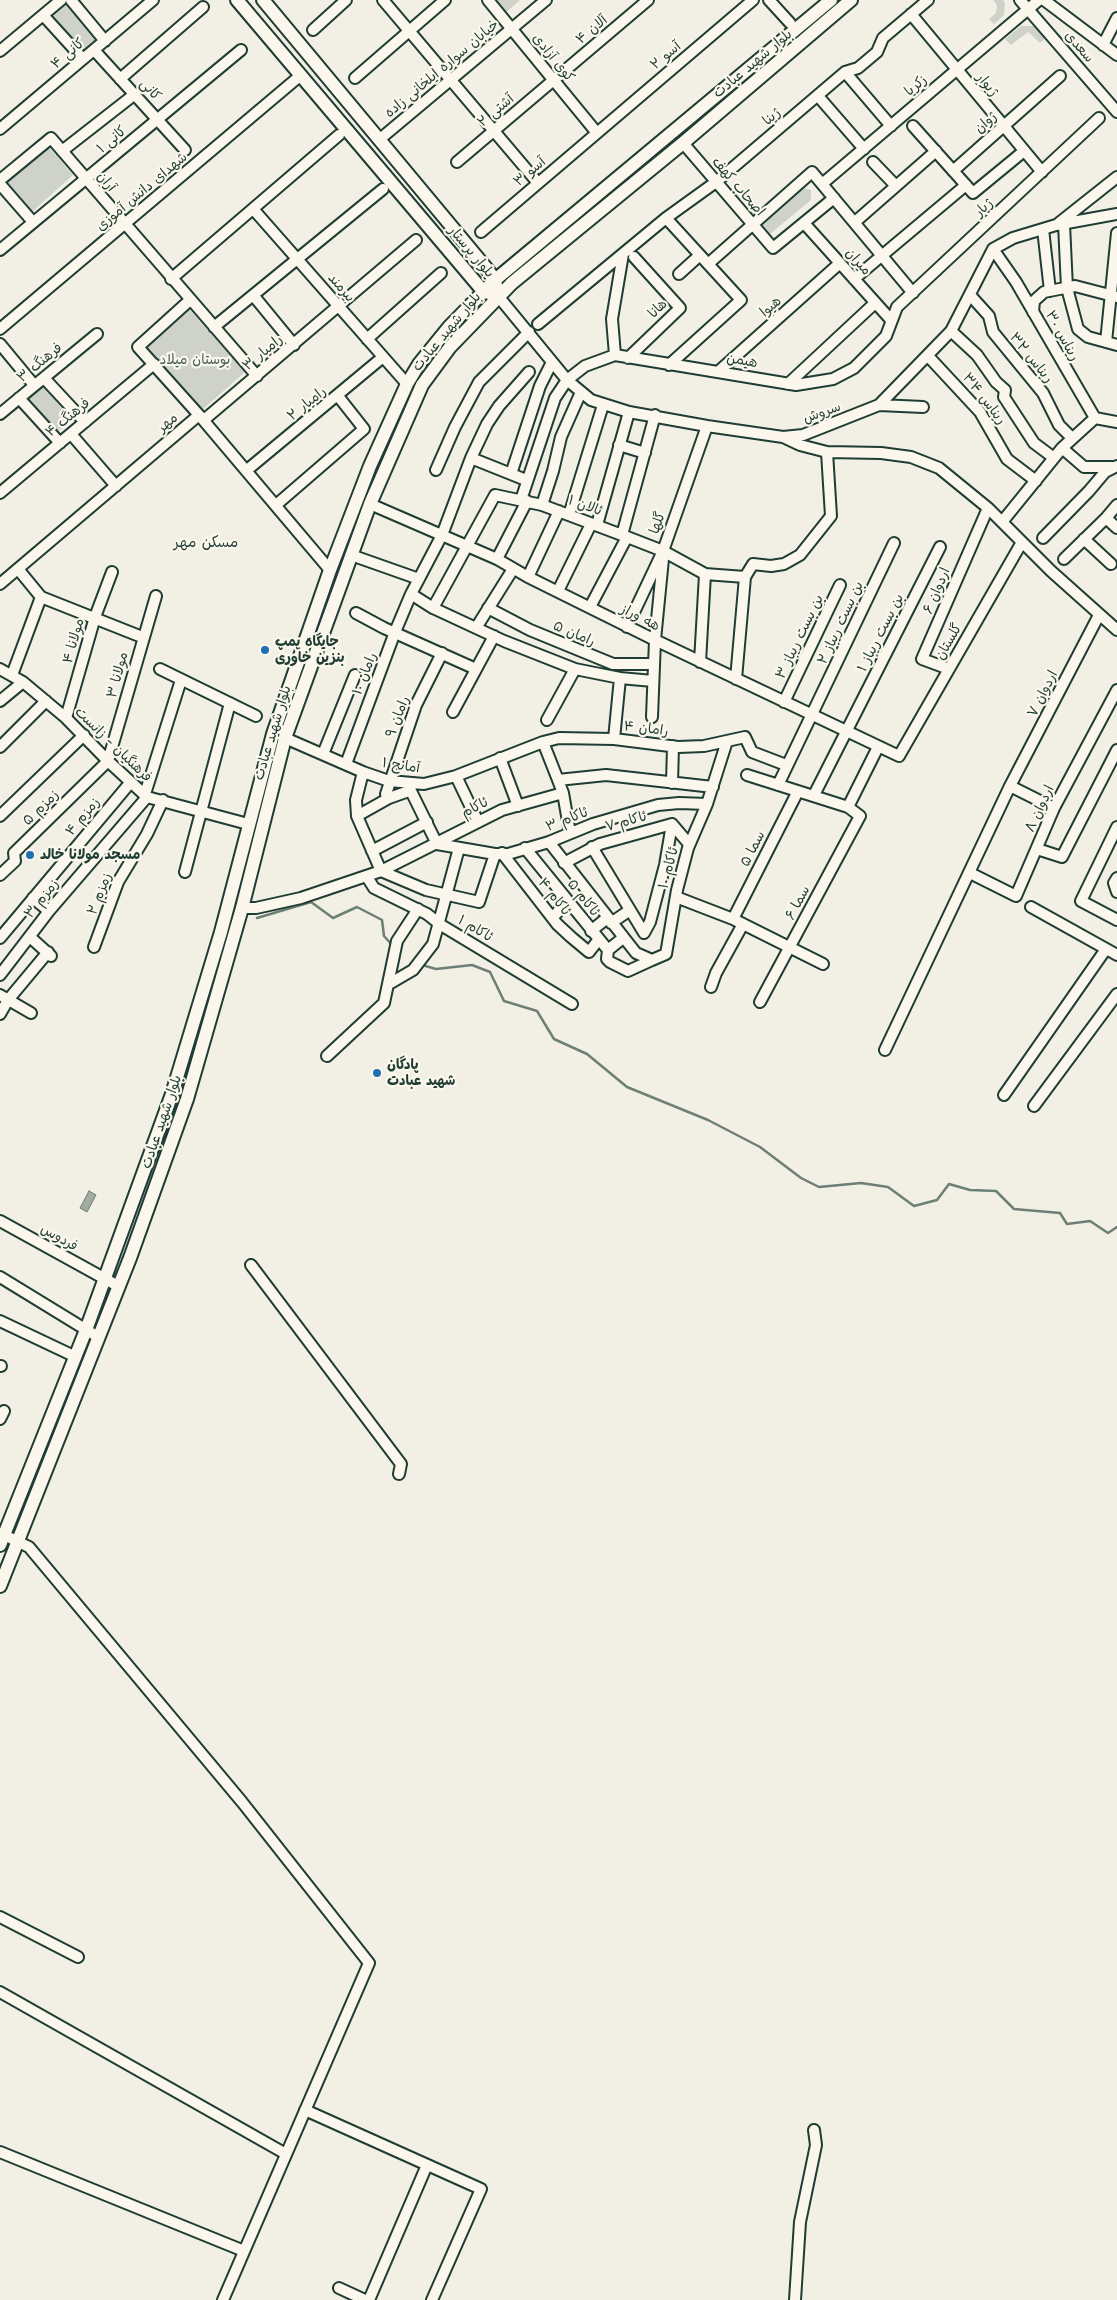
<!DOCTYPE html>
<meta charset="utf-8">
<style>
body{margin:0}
canvas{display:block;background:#f2f0e5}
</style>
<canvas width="1117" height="2300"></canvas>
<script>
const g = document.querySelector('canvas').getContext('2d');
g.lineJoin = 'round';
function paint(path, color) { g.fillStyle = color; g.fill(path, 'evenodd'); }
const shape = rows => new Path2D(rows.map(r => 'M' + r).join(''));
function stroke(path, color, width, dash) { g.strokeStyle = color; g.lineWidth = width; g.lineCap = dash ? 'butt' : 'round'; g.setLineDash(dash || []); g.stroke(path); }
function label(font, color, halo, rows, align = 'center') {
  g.font = font + ' "Shantell Sans","Playpen Sans Arabic",sans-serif'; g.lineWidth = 4.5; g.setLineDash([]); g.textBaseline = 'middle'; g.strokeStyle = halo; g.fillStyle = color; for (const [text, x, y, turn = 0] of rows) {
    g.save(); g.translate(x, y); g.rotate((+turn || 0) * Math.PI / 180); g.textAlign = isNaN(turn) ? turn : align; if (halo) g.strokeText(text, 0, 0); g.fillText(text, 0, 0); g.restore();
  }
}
paint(shape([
 [495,0,520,0,505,13],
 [993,0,1003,0,1005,3,1004,15,994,24,989,19,996,13,997,5],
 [65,1,98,38,82,53,49,16],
 [1021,26,1034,26,1045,39,1040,43,1028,32,1011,45,1005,39],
 [48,146,73,175,32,212,6,183],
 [803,188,811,190,811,200,770,234,761,231,761,223],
 [189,309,245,372,201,411,145,347],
 [45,385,73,418,56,433,27,399]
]), '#cfd2c8');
const water = shape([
 [89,1191,96,1195,87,1212,80,1208,89,1191]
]);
paint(water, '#a2aba1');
stroke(water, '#6e7f75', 1);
stroke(shape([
 [257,918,311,902,333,918,357,907,382,920,384,936,392,945],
 [422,965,436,969,472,965,490,972,504,1001,537,1011,554,1039,587,1054,627,1087,708,1120,760,1147,801,1178,819,1187,861,1183,888,1187,914,1206,937,1200,949,1184,970,1190,996,1191,1014,1209,1060,1213,1067,1224,1090,1221,1108,1233,1117,1227]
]), '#6e7f75', 2.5);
const minor = shape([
 [71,0,105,41],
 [383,0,538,183],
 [488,0,597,133],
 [769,0,790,23],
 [1020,0,1117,112],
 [1044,0,1117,55],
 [911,14,1042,172],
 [43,15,83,59],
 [313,30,346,0],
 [1103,45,1117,18],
 [94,50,185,150],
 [0,51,61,0],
 [845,72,891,126],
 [355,78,445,0],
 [120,79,203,7],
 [818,96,864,149],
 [913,126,973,193,1024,151],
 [0,129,153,0],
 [380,139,546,0],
 [683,143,773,248,834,198],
 [62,151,135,94],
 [457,162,648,0],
 [873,162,896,186],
 [953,171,1060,76],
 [0,180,51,138,257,376],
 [0,184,33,222],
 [822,184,1039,0],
 [254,210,407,384],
 [666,218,741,300,669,365],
 [855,222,936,151],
 [804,223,891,320],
 [1059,223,1117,177],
 [1064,224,1067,288,1078,329,1088,337,1117,345],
 [1043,229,1050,291],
 [481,232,753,0],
 [993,249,1016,282,1095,418,1117,422],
 [0,250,241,50],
 [708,264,812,172,913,293],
 [679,274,700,255],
 [171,279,339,135],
 [854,279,966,185],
 [253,295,294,345],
 [970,295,989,316,993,332,1043,393,1059,425,1072,438],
 [498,296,567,380,591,400,629,412,707,426,783,437,803,435,879,405,951,331,993,249,1013,238,1056,225,1117,214],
 [190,300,138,347,199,415],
 [1033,312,1034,301,1044,292,1075,286,1117,297],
 [538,324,666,218,716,182,845,72,858,68,877,52,883,38,928,0],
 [214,327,383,189],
 [0,329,301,75],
 [951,331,977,355,996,382,1005,390,1004,397,1034,443,1054,458],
 [367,339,441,273],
 [1106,342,1117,233],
 [0,344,34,385],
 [615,355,612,319,623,254],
 [928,356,980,412,1007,459,1036,481],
 [628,358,680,308,634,257],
 [719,371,840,263],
 [44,378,85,422],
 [788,384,875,303],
 [19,398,60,443],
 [879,405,923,407],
 [0,414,97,334],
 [205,419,416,240],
 [71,434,116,486],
 [783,437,800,445,827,452,881,453,911,457,939,468,988,508,1051,571,1117,630],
 [619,445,645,453],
 [1062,448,1084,467,1112,467],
 [471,458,526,480],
 [247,470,383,357],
 [436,470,455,427,479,382,529,332],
 [511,474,540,386,552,362],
 [0,493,154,364],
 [521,500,555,398,567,380,585,366,615,355,796,385,833,379,854,368,886,336,897,307,1099,118],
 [370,504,497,559,528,577,655,640,899,756,1022,542],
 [276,505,364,429,338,396],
 [542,505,553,471,561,437,581,392],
 [569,515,603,405],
 [1106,518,1117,528],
 [1002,522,1062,448,1095,418],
 [597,525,629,412],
 [622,535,655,415],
 [1043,538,1089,491,1105,472,1117,466],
 [1084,539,1111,564],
 [351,555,419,579],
 [497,559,527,501],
 [1064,559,1106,518,1117,505],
 [18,569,41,597,142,637],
 [528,577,559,511],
 [0,584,199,415,330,570],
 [558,591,591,524],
 [411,594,433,608,504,641,575,669,620,678],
 [590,607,627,537],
 [433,608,495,495,542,505,622,535,663,551,705,574,745,577,753,564,771,566,784,564,800,555,831,516,827,452],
 [488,608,530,630,613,664,654,664],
 [356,613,384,628,476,669],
 [627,627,663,551,707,426],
 [476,628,513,569],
 [700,662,705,574],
 [0,669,23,682,66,718,108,761,147,797,248,824],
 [160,669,256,716],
 [949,669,922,659,988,508],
 [12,675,41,597],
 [736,679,745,577],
 [0,701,23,682],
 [784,702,840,585],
 [453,712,494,636],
 [652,717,655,640,663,559],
 [66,718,95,617,112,572],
 [547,720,575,669],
 [285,738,363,772,389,781,424,784,456,776,543,742,559,738,614,739,678,747,704,746,745,737,752,752,786,765],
 [614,739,620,678,653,681],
 [543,742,558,780],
 [0,747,46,701],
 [323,754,355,675],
 [500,758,518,806],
 [346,764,395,632,411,594,442,535,471,458,487,424,499,406,529,372],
 [363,772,356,800,357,816,381,871,426,890,479,902,495,854],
 [747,775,848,807,860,816,760,1002],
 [456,776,478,822],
 [407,783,437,844,495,854,508,854,549,842,593,824,658,805,679,803,707,804],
 [672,783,673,746],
 [778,785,894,543],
 [1010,786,1054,808],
 [563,793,570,833],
 [145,794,181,680],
 [386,794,416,705,442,653],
 [814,795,940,547],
 [848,807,878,747],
 [0,816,84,735],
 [357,816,389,798,409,791],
 [1117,827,1081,901,1117,920],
 [549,842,636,953,652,960,666,954,677,890,688,848,707,804,727,741],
 [592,847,644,933],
 [525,848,608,950,623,938],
 [1037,849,1062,857,1117,750],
 [372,851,427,822],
 [502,853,557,924,571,937,589,952,599,939],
 [564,863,600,844,672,824,689,844],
 [185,872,230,703],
 [970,873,1016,896,1054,808,1117,690],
 [0,875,15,861,14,853,108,761,156,596],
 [367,877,374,888,427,914,441,925,572,1004],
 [1117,878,1114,883,1117,892],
 [676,897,733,919,823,964],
 [33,898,49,911],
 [1031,907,1117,955],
 [242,908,256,908,301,898,381,871,502,810,563,793,558,780,606,775,713,787],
 [553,917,568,901],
 [733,919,798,791],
 [611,923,630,910],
 [591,931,607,918],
 [644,933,650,922,665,865,672,824],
 [30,937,51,956],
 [0,938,130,783],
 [94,947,118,882,147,834,163,800],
 [608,950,607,959,610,962,628,971,652,960],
 [0,975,49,911,147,797],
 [389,984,413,970,433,944,459,848],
 [711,987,716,973,743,924],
 [0,995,31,1013],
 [0,1014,8,1000,48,952],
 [885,1050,1010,786,1099,615],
 [327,1056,384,1003,397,941,418,909],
 [1004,1095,1106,949],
 [1034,1106,1117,994],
 [0,1221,118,1286],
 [251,1265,401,1464,399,1474],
 [0,1277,98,1337],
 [0,1321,76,1357],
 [0,1366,1,1366],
 [0,1419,4,1411],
 [0,1533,29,1547,242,1802,369,1963,223,2300],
 [0,1917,78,1957],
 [0,1992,286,2154],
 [305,2110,481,2189,432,2300],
 [0,2152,244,2251],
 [339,2288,365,2300],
 [369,2300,427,2165],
 [795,2300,800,2222,816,2145,814,2130]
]);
const major = shape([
 [237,0,483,291,498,296,495,280,487,269,263,0],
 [0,1545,86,1330,172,1094,221,932,273,734,330,570,370,466,407,384,419,364,449,327,495,280,831,0],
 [0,1586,130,1258,187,1099,242,908,285,738,370,504,422,385,450,347,512,283,683,143,851,0]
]);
stroke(minor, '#1f3d34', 14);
stroke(major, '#1f3d34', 16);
stroke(minor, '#fbf7ec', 10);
stroke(major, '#fbf7ec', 12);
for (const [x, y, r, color] of [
 [265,650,5,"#1f6fb2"],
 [30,855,5,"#1f6fb2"],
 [377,1073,5,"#1f6fb2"]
]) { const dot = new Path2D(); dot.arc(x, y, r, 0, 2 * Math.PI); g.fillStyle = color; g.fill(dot); stroke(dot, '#fbf7ec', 2); }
label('14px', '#1f3d34', '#fbf7ec', [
 ["آلان ۴",592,30,-40],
 ["سعدی",1079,47,49],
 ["کانی ۴",68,54,-40],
 ["آسو ۲",666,56,-40],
 ["کوی آزادی",553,58,51],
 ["بلوار شهید عبادت",753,64,-40],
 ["خیابان سواره ایلخانی زاده",442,69,-40],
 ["ژیوار",987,85,50],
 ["زکریا",916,86,-40],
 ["کانی",150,90,48],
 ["آشتی ۲",496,111,-40],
 ["ژینا",772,117,-40],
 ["ژوان",986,123,-42],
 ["کانی ۱",112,140,-40],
 ["آسو ۳",530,172,-40],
 ["آران",106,182,50],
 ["اصحاب کهف",738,187,49],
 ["شهدای دانش آموزی",142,192,-40],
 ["ژیار",984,208,-43],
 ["بلوار پرستار",471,252,50],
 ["میران",858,262,48],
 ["بیرمند",341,288,49],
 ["هیوا",771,307,-41],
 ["هانا",658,309,-45],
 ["بلوار شهید عبادت",447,332,-50],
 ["ریناس ۳۰",1062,336,61],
 ["رامیار ۳",263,353,-40],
 ["ریناس ۳۲",1031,358,51],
 ["هیمن",742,361,10],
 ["فرهنگ ۳",40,363,-39],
 ["ریناس ۳۴",984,399,52],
 ["رامیار ۲",307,404,-39],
 ["سروش",822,413,-20],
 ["فرهنگ ۴",68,418,-39],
 ["مهر",168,423,-40],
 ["ئالان ۱",585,506,20],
 ["گلها",658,523,-71],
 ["اردوان ۶",937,591,-67],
 ["هه وراز",640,618,27],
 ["بن بست ریباز ۲",841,623,-65],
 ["بن بست ریباز ۱",881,633,-63],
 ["رامان ۵",574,634,23],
 ["بن بست ریباز ۳",800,637,-64],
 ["مولانا ۴",74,641,-74],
 ["گلستان",949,642,-60],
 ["رامان ۱۰",365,674,-69],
 ["مولانا ۳",118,675,-75],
 ["اردوان ۷",1043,694,-63],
 ["رامان ۹",398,717,-69],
 ["رامان ۴",646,729,7],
 ["بلوار شهید عبادت",273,733,-73],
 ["فرهنگیان - زانست",113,745,44],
 ["آمانج ۱",401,766,9],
 ["زمزم ۵",41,808,-44],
 ["ئاکام",475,808,-27],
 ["اردوان ۸",1040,809,-65],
 ["زمزم ۴",83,817,-50],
 ["ئاکام ۳",567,820,-21],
 ["ئاکام ۷",626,822,-15],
 ["سما ۵",753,849,-63],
 ["ئاکام ۱۰",669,868,-75],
 ["زمزم ۲",100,894,-68],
 ["ئاکام ۴",554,897,52],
 ["ئاکام ۵",583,898,52],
 ["زمزم ۳",42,899,-51],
 ["سما ۶",798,903,-62],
 ["ئاکام ۱",475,929,31],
 ["بلوار شهید عبادت",162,1122,-71],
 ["فردوس",59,1238,30]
]);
label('14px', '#425b52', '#fbf7ec', [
 ["بوستان میلاد",195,360]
]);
label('bold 14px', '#1f3d34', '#fbf7ec', [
 ["جایگاه پمپ",275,642],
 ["بنزین خاوری",275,658],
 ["مسجد مولانا خالد",40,855],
 ["پادگان",387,1065],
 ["شهید عبادت",387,1081]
], 'left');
label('15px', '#1f3d34', '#fbf7ec', [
 ["مسکن مهر",206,543]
]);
</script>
